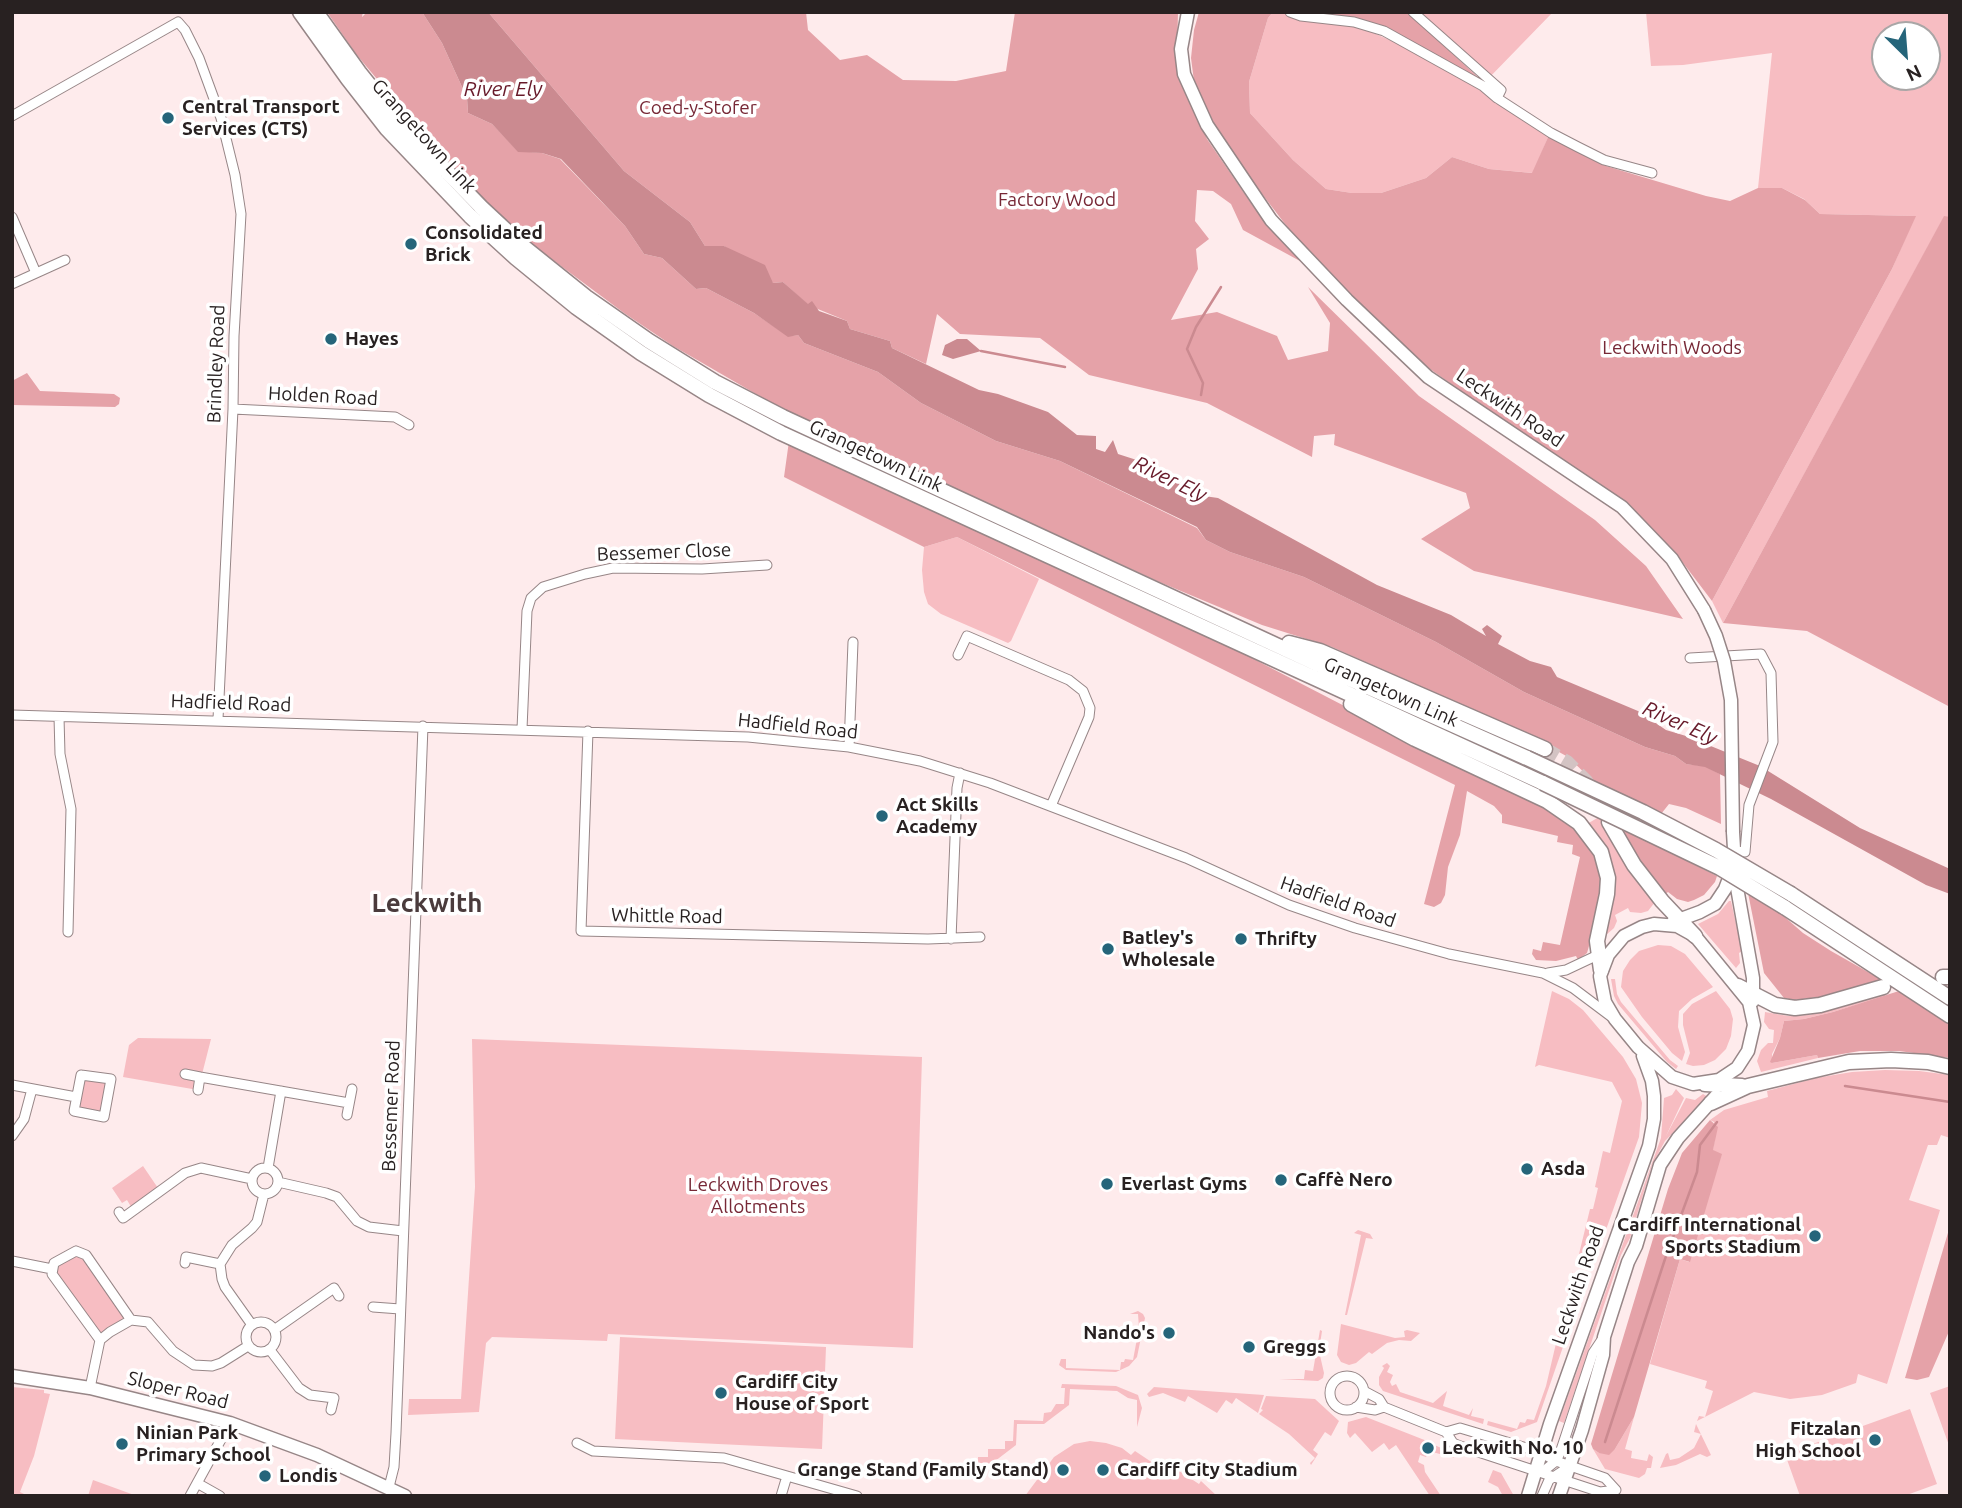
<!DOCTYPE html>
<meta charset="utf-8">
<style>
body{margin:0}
#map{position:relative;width:1962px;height:1508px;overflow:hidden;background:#feebec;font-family:Ubuntu,sans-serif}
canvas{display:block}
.frame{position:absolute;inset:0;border:14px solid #282121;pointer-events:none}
.north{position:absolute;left:1871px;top:21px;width:70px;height:70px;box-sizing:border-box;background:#fff;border:2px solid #a9a6a6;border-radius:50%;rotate:155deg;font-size:19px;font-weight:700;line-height:28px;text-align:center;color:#282121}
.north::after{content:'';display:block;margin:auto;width:24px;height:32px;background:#25657a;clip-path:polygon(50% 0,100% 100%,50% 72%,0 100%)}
</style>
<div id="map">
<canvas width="1962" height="1508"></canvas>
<div class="frame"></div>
<div class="north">N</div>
</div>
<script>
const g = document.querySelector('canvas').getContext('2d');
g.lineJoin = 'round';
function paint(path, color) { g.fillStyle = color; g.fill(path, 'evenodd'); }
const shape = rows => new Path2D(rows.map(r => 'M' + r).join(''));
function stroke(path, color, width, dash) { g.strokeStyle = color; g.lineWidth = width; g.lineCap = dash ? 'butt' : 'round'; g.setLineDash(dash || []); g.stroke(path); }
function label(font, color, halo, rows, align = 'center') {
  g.font = font + ' Ubuntu,sans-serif'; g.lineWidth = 7; g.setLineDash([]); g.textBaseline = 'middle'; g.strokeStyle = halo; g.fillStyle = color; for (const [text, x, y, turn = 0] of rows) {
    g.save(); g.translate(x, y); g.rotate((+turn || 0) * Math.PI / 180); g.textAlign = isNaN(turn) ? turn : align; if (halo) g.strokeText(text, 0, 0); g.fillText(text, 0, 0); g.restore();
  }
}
paint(shape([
 [1273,12,1282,12,1297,19,1353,24,1408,48,1480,90,1549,135,1533,173,1489,169,1452,157,1426,178,1381,193,1352,193,1326,189,1293,160,1250,113,1249,82,1268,18],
 [1418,12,1553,12,1486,81],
 [1646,12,1950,12,1950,217,1944,217,1723,623,1712,601,1892,269,1915,216,1820,214,1804,199,1782,188,1758,188,1772,53,1683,65,1651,66],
 [1885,35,1927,35,1927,77,1885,77],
 [957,537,1039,579,1011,641,1008,643,941,614,928,604,924,592,922,570,924,547],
 [1599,817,1602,818,1619,855,1655,902,1648,911,1641,913,1630,912,1628,908,1615,915,1617,921,1614,928,1605,936,1587,824],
 [1729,901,1731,901,1742,951,1739,953,1740,963,1736,968,1698,924,1718,914],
 [1658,945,1671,946,1685,954,1713,987,1692,999,1679,1011,1678,1027,1685,1052,1682,1061,1672,1053,1642,1017,1621,987,1623,971,1630,960,1639,951],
 [1611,979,1615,979,1617,994,1621,1002,1670,1060,1678,1066,1676,1069,1667,1062,1618,1004,1614,996],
 [1552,991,1569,999,1583,1010,1623,1057,1636,1079,1642,1103,1639,1137,1597,1255,1579,1265,1581,1255,1579,1254,1590,1209,1593,1209,1598,1188,1595,1187,1603,1151,1610,1153,1622,1101,1612,1082,1539,1065,1535,1067],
 [1716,991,1730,1009,1733,1019,1731,1036,1726,1049,1715,1060,1704,1065,1693,1066,1686,1064,1690,1053,1683,1025,1683,1014,1692,1004],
 [1885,994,1885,996,1833,1012,1804,1019,1784,1021,1780,1038,1772,1054,1772,1063,1817,1055,1818,1058,1761,1072,1757,1061,1761,1050,1768,1043,1773,1043,1774,1030,1769,1029,1764,1022,1765,1012,1788,1016,1809,1015],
 [138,1038,211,1039,198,1090,123,1077,129,1045],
 [472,1039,922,1057,913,1348,608,1334,607,1341,492,1337,486,1343,479,1412,408,1415,409,1399,461,1399,475,1187],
 [1885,1070,1919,1071,1950,1075,1950,1138,1941,1135,1937,1145,1928,1145,1909,1200,1940,1210,1887,1384,1858,1374,1856,1383,1822,1395,1790,1399,1754,1392,1697,1421,1699,1416,1705,1417,1713,1391,1705,1388,1707,1381,1650,1364,1680,1259,1689,1262,1715,1139,1714,1122,1710,1120,1724,1110,1768,1097,1767,1091,1816,1078,1852,1072],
 [81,1075,111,1079,104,1117,74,1111],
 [1676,1089,1684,1098,1666,1136,1686,1098,1695,1100,1703,1094,1708,1097,1665,1141,1652,1165,1630,1238,1621,1255,1564,1423,1559,1421,1661,1138,1664,1098,1672,1095],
 [143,1166,160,1191,133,1210,127,1200,122,1203,112,1188],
 [1358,1230,1370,1234,1373,1239,1366,1238,1347,1315,1345,1315,1361,1235,1354,1233],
 [81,1251,131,1320,100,1340,55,1279,54,1263],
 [1573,1271,1574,1315,1537,1422,1511,1432,1487,1425,1488,1421,1517,1429,1520,1422,1525,1423,1527,1419,1534,1420,1546,1386],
 [1138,1311,1143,1314,1145,1318,1137,1357,1129,1366,1116,1372,1066,1370,1059,1365,1061,1359,1066,1359,1066,1368,1120,1370,1121,1362,1124,1362,1125,1359,1133,1360,1139,1328,1138,1314,1130,1314],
 [1341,1324,1395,1338,1405,1337,1404,1331,1407,1330,1420,1333,1411,1341,1399,1340,1387,1343,1372,1354,1369,1352,1356,1363,1349,1365,1341,1362,1337,1355],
 [1320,1330,1322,1331,1319,1351,1324,1373,1323,1378,1318,1381,1279,1379,1304,1379,1305,1370,1313,1371],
 [620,1337,826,1347,822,1449,615,1439],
 [1387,1363,1390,1366,1387,1372,1393,1375,1390,1382,1392,1386,1396,1384,1400,1392,1433,1403,1447,1391,1443,1406,1469,1415,1473,1408,1471,1416,1484,1419,1483,1424,1383,1391,1379,1385,1379,1377,1384,1368,1382,1366],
 [1062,1384,1116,1386,1138,1395,1142,1408,1137,1427,1137,1400,1128,1398,1117,1391,1070,1389,1069,1405,1044,1424,1017,1424,1016,1445,986,1468,920,1466,920,1463,978,1465,978,1457,988,1457,988,1449,1005,1449,1005,1441,1013,1441,1014,1420,1043,1421,1044,1413,1051,1412,1056,1404,1064,1404,1065,1388,1061,1388],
 [1950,1386,1950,1448,1930,1393],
 [12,1387,44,1390,44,1393,50,1394,34,1456,20,1492,28,1496,12,1496],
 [1154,1387,1191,1390,1264,1395,1258,1413,1236,1398,1232,1404,1226,1400,1217,1413,1188,1396,1185,1402,1163,1393,1149,1397,1147,1394],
 [1266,1396,1315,1399,1339,1421,1331,1436,1325,1432,1313,1450,1318,1454,1311,1465,1310,1463,1315,1458,1289,1434,1259,1414,1263,1410,1261,1409],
 [1910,1409,1937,1484,1904,1496,1800,1496,1785,1454],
 [1366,1417,1427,1441,1425,1449,1430,1451,1432,1444,1453,1453,1454,1458,1429,1451,1426,1457,1420,1455,1418,1462,1424,1465,1425,1472,1441,1496,1430,1496,1396,1445,1389,1450,1384,1443,1372,1452,1355,1433,1350,1438,1347,1433,1348,1422],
 [1634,1417,1625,1449,1632,1451,1631,1458,1647,1461,1649,1454,1653,1457,1651,1468,1647,1468,1645,1474,1639,1478,1605,1469,1593,1449,1599,1453,1615,1449],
 [1696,1424,1711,1455,1707,1457,1700,1454,1676,1465,1660,1468,1666,1454,1668,1453,1670,1460,1679,1458,1694,1448,1701,1434,1694,1432],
 [1090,1441,1106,1443,1122,1448,1131,1455,1135,1451,1168,1473,1173,1467,1199,1484,1201,1481,1217,1496,1025,1496,1054,1457,1074,1444],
 [1493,1470,1501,1473,1514,1496,1503,1496,1498,1487,1488,1482],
 [93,1480,137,1496,88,1496]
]), '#f7bdc2');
paint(shape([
 [327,12,363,12,362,17,367,12,422,12,442,43,467,98,468,113,492,124,518,151,542,153,560,159,625,226,644,254,662,258,696,289,706,288,754,313,788,336,798,335,804,343,878,372,921,403,996,441,1060,461,1197,528,1206,540,1230,552,1304,577,1436,642,1524,692,1645,747,1675,756,1686,764,1705,766,1720,774,1721,824,1686,808,1669,804,1661,814,1593,781,1568,757,1532,737,1332,647,1262,625,1157,581,775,405,673,346,624,313,530,243,454,171,356,54],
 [488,12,806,12,808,30,840,60,867,55,903,80,956,81,1006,71,1015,12,1178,12,1177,56,1184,85,1207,139,1253,206,1311,267,1243,230,1231,204,1213,191,1197,190,1195,221,1209,239,1196,249,1198,269,1171,320,1217,312,1277,336,1288,360,1328,351,1330,323,1308,287,1419,396,1595,520,1646,566,1683,619,1474,571,1421,539,1470,508,1466,493,1334,445,1335,434,1314,436,1312,457,1207,403,1089,375,1040,338,960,334,937,314,926,364,892,348,890,341,850,329,847,321,808,305,783,282,773,283,724,246,705,246,690,222,624,171],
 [1199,12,1273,12,1268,18,1249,82,1250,113,1293,160,1326,189,1352,193,1381,193,1426,178,1452,157,1489,169,1532,173,1549,135,1606,166,1706,196,1730,201,1758,188,1782,188,1805,200,1820,214,1916,216,1892,269,1712,601,1674,551,1646,523,1625,506,1430,369,1351,299,1292,233,1252,181,1223,139,1203,103,1194,81,1191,58,1194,30],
 [1317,12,1407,12,1481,80,1355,19],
 [1944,216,1950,217,1950,707,1807,631,1723,623],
 [27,373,40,391,114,394,120,398,119,404,115,407,12,405,12,381],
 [789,441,1215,639,1356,712,1544,805,1570,822,1594,850,1600,869,1602,900,1587,953,1578,960,1576,956,1556,961,1536,960,1532,954,1533,949,1541,951,1543,942,1560,945,1580,857,1572,854,1573,845,1557,842,1558,836,1502,823,1502,815,1494,806,1467,791,1460,835,1448,867,1445,895,1441,903,1434,907,1424,904,1455,785,957,537,924,547,784,477],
 [1616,825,1717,876,1715,882,1704,895,1694,900,1688,902,1677,899,1668,892,1664,895,1633,855],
 [1748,893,1779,912,1803,933,1831,951,1882,980,1819,997,1794,1000,1784,998,1764,973],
 [1899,991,1950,1022,1950,1058,1899,1051,1860,1051,1818,1058,1817,1055,1772,1063,1770,1062,1780,1038,1784,1021,1804,1019,1833,1012],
 [1710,1120,1718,1127,1713,1150,1722,1154,1690,1262,1680,1259,1634,1417,1615,1449,1609,1455,1599,1453,1593,1449,1591,1444,1668,1189,1682,1153],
 [1950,1226,1950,1329,1929,1377,1917,1380,1905,1378]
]), '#e5a2a8');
paint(shape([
 [422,12,488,12,624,171,690,222,705,246,724,246,765,265,773,283,783,282,808,304,812,301,819,311,847,321,850,329,890,341,892,348,979,390,998,394,1048,412,1077,435,1096,436,1096,449,1105,452,1113,440,1118,454,1146,463,1197,495,1218,498,1377,585,1451,615,1486,636,1482,629,1487,625,1502,636,1498,644,1530,661,1551,667,1557,677,1638,711,1666,730,1686,736,1760,766,1860,828,1950,869,1950,894,1926,885,1771,799,1705,767,1686,764,1675,756,1645,747,1524,692,1436,642,1304,577,1230,552,1206,540,1197,527,1060,461,996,441,921,403,878,372,804,343,798,335,788,337,754,313,706,288,696,289,662,258,644,254,625,226,561,159,542,153,518,152,492,124,468,113,467,98,442,43],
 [957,339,967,339,981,351,953,359,942,355,945,345]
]), '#cb8a90');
stroke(shape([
 [981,351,1065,367],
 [1201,395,1203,383,1187,349,1196,327,1221,287],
 [1845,1086,1950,1102],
 [1605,1442,1665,1259,1697,1172,1700,1145,1717,1122]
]), '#cb8a90', 2.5);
stroke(shape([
 [1545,749,1567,762,1586,781,1600,803,1608,819]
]), '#d3c3c3', 14, [14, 7]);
const street = shape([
 [1290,12,1301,16,1354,22,1384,31,1483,86,1497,98],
 [1413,12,1501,90,1497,98,1551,133,1578,147,1604,160,1652,173],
 [12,116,178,22,185,30,199,58,221,118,235,175,241,214,234,336,233,409,218,719],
 [12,217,36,273],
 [12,284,65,260],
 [233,409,395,417,409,425],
 [958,655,967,636,1069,680,1083,691,1090,708,1089,717,1051,806],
 [1690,658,1761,654,1771,673,1773,742,1749,805,1745,852,1734,851],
 [12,715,748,737,849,747,920,761,990,783,1186,858,1289,905,1355,928,1449,954,1543,973,1573,988,1613,1018],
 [59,717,60,754,71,809,68,932],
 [522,729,527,611,531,598,543,587,585,574,613,568,702,569,767,565],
 [588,731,581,931,928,939,980,937],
 [849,747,853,642],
 [951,939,957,788,960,773],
 [1548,973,1566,970,1600,954],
 [185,1074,200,1077],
 [81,1075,111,1079,104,1117,74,1111,81,1075],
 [12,1085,76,1097],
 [198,1090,200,1077,349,1103],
 [347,1115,352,1089],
 [12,1136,24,1119,32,1089],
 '252 1181a13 13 0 1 1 26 0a13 13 0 1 1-26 0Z',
 [268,1168,281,1091],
 [278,1182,326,1193,337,1197,357,1221,369,1227,403,1231],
 [119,1212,123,1218,185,1173,201,1168,252,1179],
 [76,1251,86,1255,131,1320,110,1332,100,1340,52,1274,54,1263,76,1251],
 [12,1261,52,1269],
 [185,1263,186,1257,220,1264],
 [373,1307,400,1309],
 [131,1320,148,1322,173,1351,194,1365,212,1366,221,1363,248,1346],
 '246 1337a15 15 0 1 1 30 0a15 15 0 1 1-30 0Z',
 [252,1325,225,1287,222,1279,220,1264,232,1245,252,1228,257,1222,264,1194],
 [274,1330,334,1288,339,1296],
 [270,1350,299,1388,310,1395,334,1398,331,1410],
 '1330 1393a17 17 0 1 1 34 0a17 17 0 1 1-34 0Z',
 [90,1388,100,1340],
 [1364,1391,1379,1399,1384,1407,1446,1432,1453,1443,1460,1446,1600,1492,1616,1490],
 [1356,1407,1375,1410,1384,1407],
 [1446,1432,1460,1428,1540,1452,1556,1461,1605,1478,1616,1490],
 [577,1443,593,1451,724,1458,857,1496],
 [1537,1472,1546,1469,1556,1461,1560,1453,1593,1353,1603,1338],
 [197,1483,220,1496],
 [389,1487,394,1467,396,1433,423,726],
 [190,1496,230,1423],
 [781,1496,787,1476],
 [1542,1496,1549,1480,1570,1466]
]);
const secondary = shape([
 [1188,12,1181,49,1184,74,1207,125,1271,220,1347,300,1428,377,1622,507,1672,559,1704,610],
 [1733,832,1736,882,1753,978,1753,1001],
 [1673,922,1700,912,1715,904,1725,889,1733,868],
 [1654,924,1677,926,1695,936,1749,1002,1754,1025,1748,1051,1737,1068,1719,1080,1693,1084,1672,1077,1638,1047,1615,1019,1605,1002,1600,976,1608,955,1624,936,1642,927,1654,924],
 [12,1376,90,1388,230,1423,317,1455,405,1496],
 [1528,1496,1550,1424,1649,1146,1654,1119,1654,1096,1652,1081,1643,1056],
 [1559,1496,1582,1430,1603,1355,1604,1337,1628,1262,1636,1246,1660,1165,1678,1138,1716,1096]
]);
const primary = shape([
 [300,12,348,79,387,129,470,216,516,258,576,307,641,353,709,395,781,433,1543,783],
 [316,12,359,72,399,122,481,207,525,248,586,297,649,341,715,382,783,417,1343,676,1527,758],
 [1289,643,1320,651,1545,749],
 [1351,704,1415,739,1547,801,1579,823,1601,852,1608,878,1607,894,1597,941,1601,970],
 [1609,822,1634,865,1662,901,1695,936],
 [1791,894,1950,998],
 [1784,907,1950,1016],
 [1943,977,1950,977],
 [1738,986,1775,1005,1795,1008,1820,1005,1883,987],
 [1705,1084,1742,1086],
 [1711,1103,1748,1086,1849,1062,1891,1060,1928,1062,1950,1067]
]);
stroke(street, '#978687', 11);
stroke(secondary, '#978687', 15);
stroke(primary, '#978687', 17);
stroke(street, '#fff', 9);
stroke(secondary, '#fff', 12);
stroke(primary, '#fff', 14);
const secondaryBridge = shape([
 [1704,610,1716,636,1724,661,1731,700,1733,832]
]);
const primaryBridge = shape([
 [1527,758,1643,812,1716,850,1791,894],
 [1543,783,1720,868,1784,907]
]);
stroke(secondaryBridge, '#978687', 15, []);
stroke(primaryBridge, '#978687', 17, []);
stroke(secondaryBridge, '#fff', 12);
stroke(primaryBridge, '#fff', 14);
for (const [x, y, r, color] of [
 [168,118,7,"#25657a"],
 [411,244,7,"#25657a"],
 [331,339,7,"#25657a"],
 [882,816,7,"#25657a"],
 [1241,939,7,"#25657a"],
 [1108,949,7,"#25657a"],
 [1527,1169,7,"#25657a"],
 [1281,1180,7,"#25657a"],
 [1107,1184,7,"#25657a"],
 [1815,1236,7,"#25657a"],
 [1169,1333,7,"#25657a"],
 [1249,1347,7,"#25657a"],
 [721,1393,7,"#25657a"],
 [1875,1440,7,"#25657a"],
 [122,1444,7,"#25657a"],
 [1428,1448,7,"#25657a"],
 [1063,1470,7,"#25657a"],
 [1103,1470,7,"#25657a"],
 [265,1476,7,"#25657a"]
]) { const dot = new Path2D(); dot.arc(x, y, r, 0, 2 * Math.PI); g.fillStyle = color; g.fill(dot); stroke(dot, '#fff', 2.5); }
label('bold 19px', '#282121', '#fff', [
 ["Central Transport",182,107],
 ["Services (CTS)",182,129],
 ["Consolidated",425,233],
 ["Brick",425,255],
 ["Hayes",345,339],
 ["Act Skills",896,805],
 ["Academy",896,827],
 ["Batley's",1122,938],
 ["Wholesale",1122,960],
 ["Thrifty",1255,939],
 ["Asda",1541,1169],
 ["Caffè Nero",1295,1180],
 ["Everlast Gyms",1121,1184],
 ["Cardiff International",1801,1225,"right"],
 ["Sports Stadium",1801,1247,"right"],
 ["Nando's",1155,1333,"right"],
 ["Greggs",1263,1347],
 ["Cardiff City",735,1382],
 ["House of Sport",735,1404],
 ["Fitzalan",1861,1429,"right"],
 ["High School",1861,1451,"right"],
 ["Ninian Park",136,1433],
 ["Primary School",136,1455],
 ["Leckwith No. 10",1442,1448],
 ["Grange Stand (Family Stand)",1049,1470,"right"],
 ["Cardiff City Stadium",1117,1470],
 ["Londis",279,1476]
], 'left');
label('19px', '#772836', '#fff', [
 ["Coed-y-Stofer",698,108],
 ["Factory Wood",1057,200],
 ["Leckwith Woods",1672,348],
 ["Leckwith Droves",758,1185],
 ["Allotments",758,1207]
]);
label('19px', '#282121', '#fff', [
 ["Grangetown Link",424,136,48],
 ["Brindley Road",216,364,-88],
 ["Holden Road",323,396,3],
 ["Leckwith Road",1510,408,34],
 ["Grangetown Link",876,456,25],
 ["Bessemer Close",664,552,-2],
 ["Grangetown Link",1391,692,24],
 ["Hadfield Road",231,703,2],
 ["Hadfield Road",798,726,6],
 ["Hadfield Road",1338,902,19],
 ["Whittle Road",667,916,1],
 ["Bessemer Road",391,1106,-88],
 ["Leckwith Road",1578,1285,-71],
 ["Sloper Road",178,1390,14]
]);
label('italic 21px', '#671929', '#fff', [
 ["River Ely",503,89],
 ["River Ely",1170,479,26],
 ["River Ely",1680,723,24]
]);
label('bold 26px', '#4a3b3c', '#fff', [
 ["Leckwith",427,903]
]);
</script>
